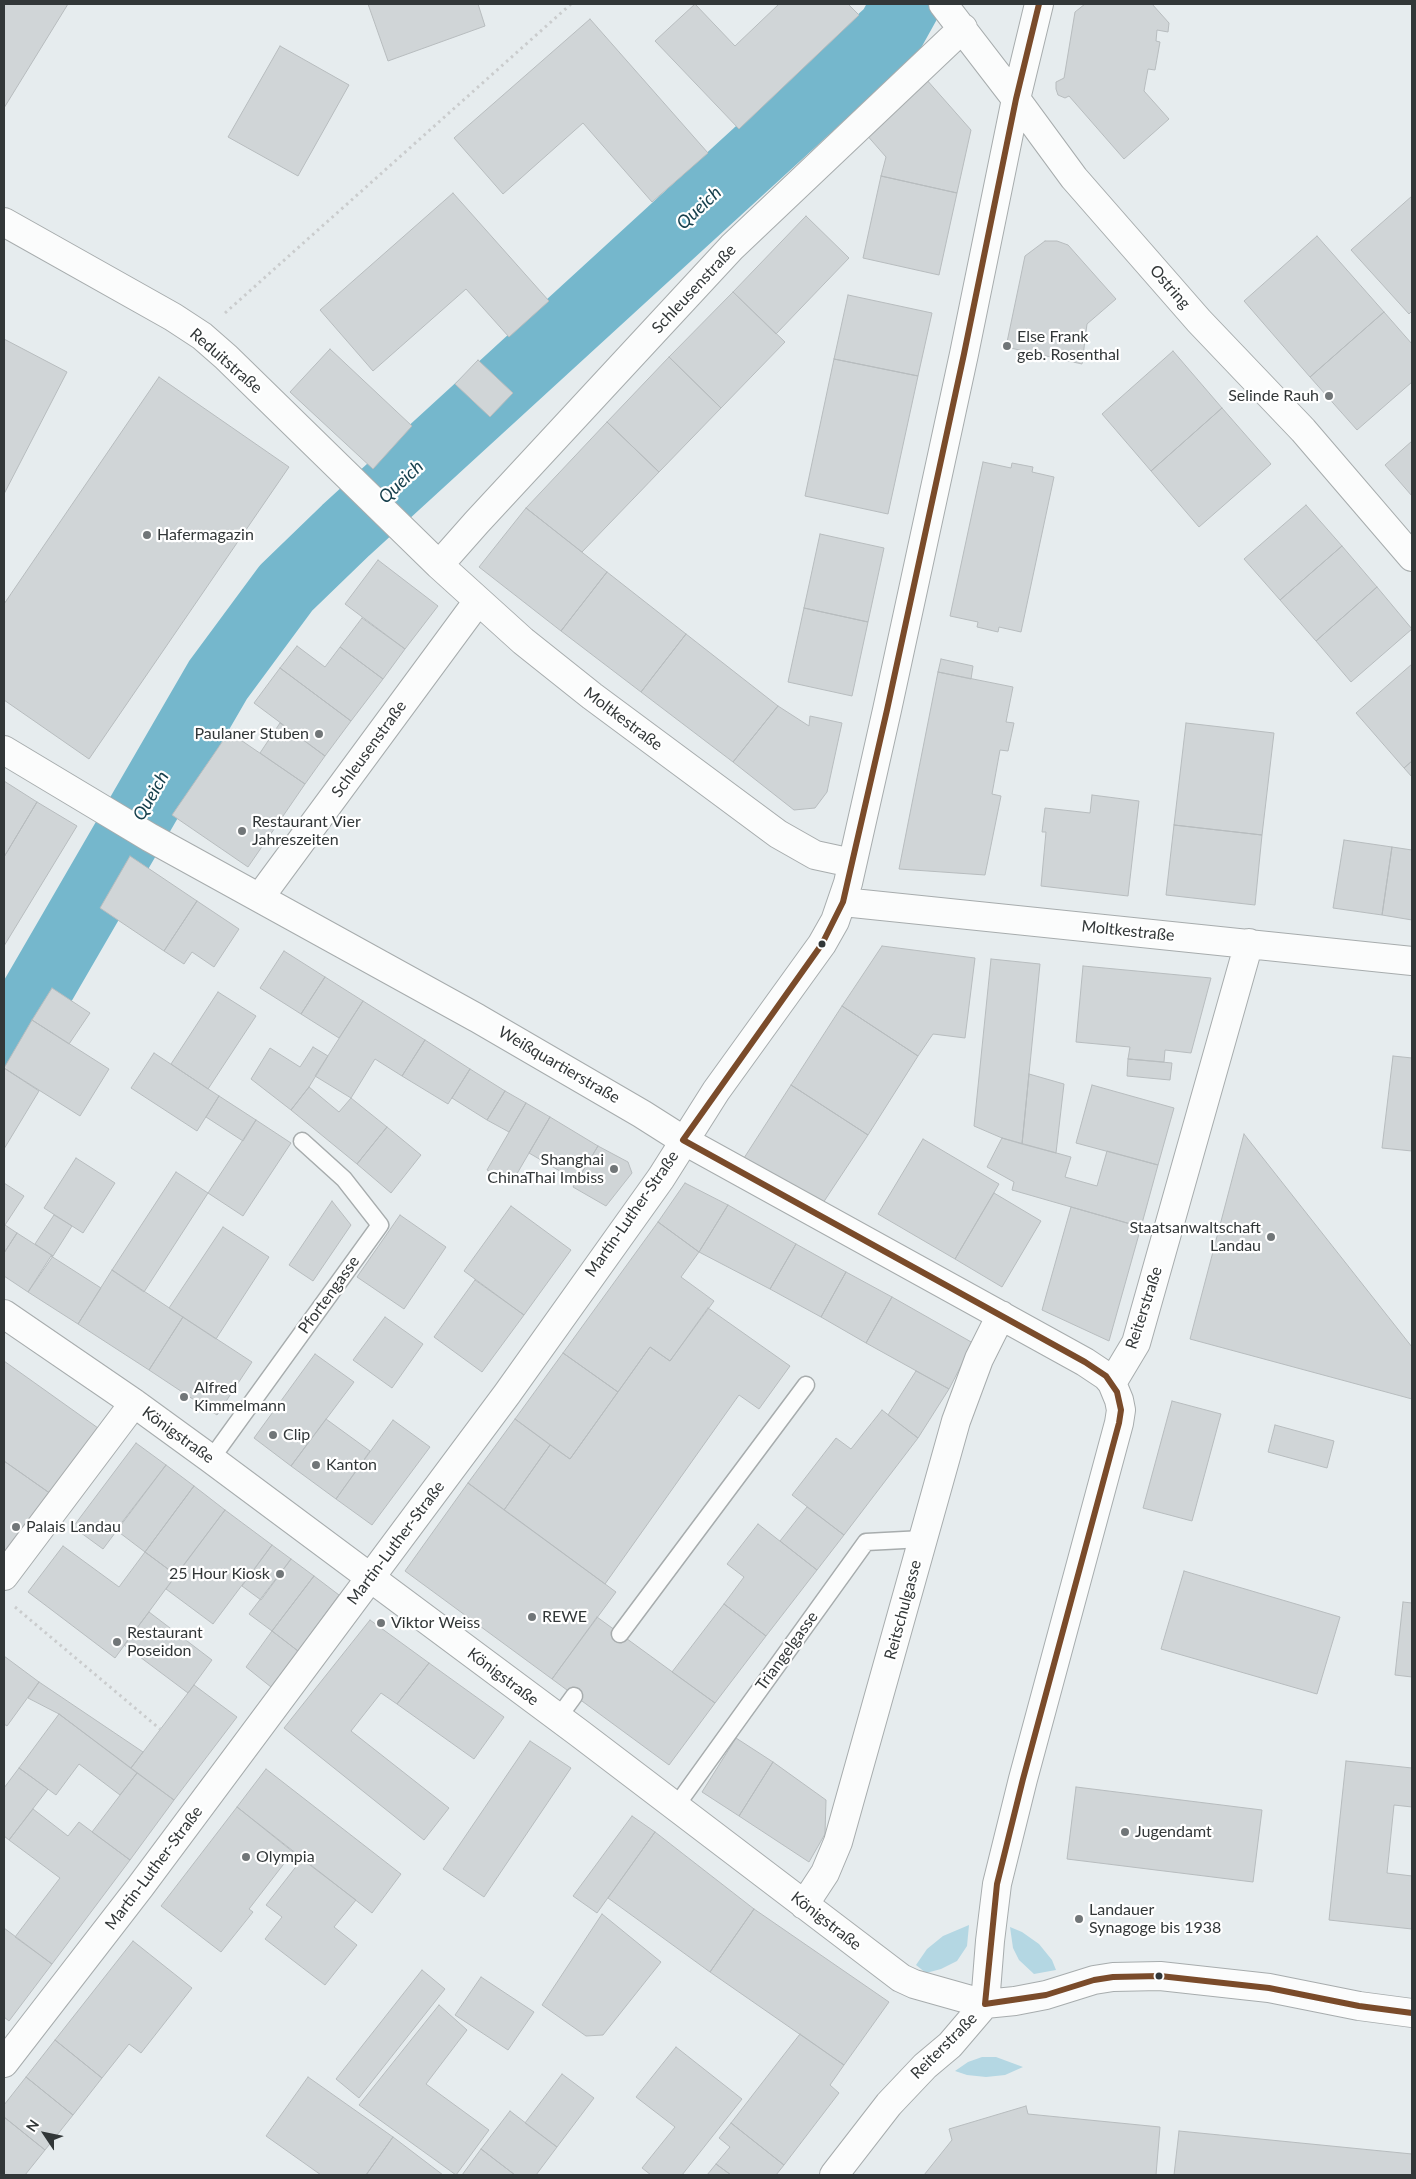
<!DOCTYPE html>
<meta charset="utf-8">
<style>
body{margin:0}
#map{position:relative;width:1416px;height:2179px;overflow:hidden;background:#e6ecee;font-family:Lato,sans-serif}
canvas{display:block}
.frame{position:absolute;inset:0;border:5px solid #323738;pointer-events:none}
.north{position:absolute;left:20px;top:2109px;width:50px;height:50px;-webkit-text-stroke:4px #fff;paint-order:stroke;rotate:304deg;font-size:14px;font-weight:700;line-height:20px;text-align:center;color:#323738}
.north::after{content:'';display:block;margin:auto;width:18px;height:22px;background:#323738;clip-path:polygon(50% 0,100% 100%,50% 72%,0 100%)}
</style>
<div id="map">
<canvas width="1416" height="2179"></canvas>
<div class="frame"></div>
<div class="north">N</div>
</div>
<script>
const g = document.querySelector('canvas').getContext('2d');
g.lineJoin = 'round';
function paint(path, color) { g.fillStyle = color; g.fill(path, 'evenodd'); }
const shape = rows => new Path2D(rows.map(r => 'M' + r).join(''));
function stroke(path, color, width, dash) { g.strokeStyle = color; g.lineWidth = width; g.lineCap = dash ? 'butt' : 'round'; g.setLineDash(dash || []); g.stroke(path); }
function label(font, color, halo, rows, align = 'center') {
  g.font = font + ' Lato,sans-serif'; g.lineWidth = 4.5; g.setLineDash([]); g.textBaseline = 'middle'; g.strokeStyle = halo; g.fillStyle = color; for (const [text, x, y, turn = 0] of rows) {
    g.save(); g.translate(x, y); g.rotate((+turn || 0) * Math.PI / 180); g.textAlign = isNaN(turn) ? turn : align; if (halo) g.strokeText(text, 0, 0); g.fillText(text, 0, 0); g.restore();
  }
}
paint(shape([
 [969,1925,967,1946,957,1961,941,1969,926,1973,916,1965,927,1949,943,1936],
 [1010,1927,1022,1932,1039,1944,1052,1960,1056,1970,1034,1974,1019,1960,1013,1948],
 [982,2057,996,2057,1023,2067,1005,2075,986,2077,967,2075,955,2071,968,2062]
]), '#b4d7e3');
stroke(shape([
 [4,1049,218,680,286,588,346,530,891,31,906,4]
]), '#75b7cc', 69);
const building = shape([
 [4,4,68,4,4,108,4,4],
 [368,4,478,4,485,26,388,61,368,4],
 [695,4,735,46,779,4,848,4,859,15,739,129,655,41,695,4],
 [1085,4,1152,4,1169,23,1168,32,1157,30,1156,41,1160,42,1155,70,1148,69,1144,91,1169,119,1124,159,1069,96,1065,98,1058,95,1056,89,1056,82,1064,78,1075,12,1085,4],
 [590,19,708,153,652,202,583,123,503,194,454,138,590,19],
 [280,46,349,85,298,176,228,137,280,46],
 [926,79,971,130,957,193,881,176,886,157,865,133,926,79],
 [881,176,957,193,939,275,863,258,881,176],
 [453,193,549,301,509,337,466,289,373,371,320,310,453,193],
 [1412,196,1412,311,1409,314,1351,250,1412,196],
 [806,216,849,258,776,334,733,292,806,216],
 [1317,236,1384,312,1310,377,1244,301,1317,236],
 [1045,241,1057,241,1068,245,1116,299,1087,324,1082,364,1006,347,1025,256,1045,241],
 [733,292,785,342,721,408,669,357,733,292],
 [848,295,932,313,918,376,834,359,848,295],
 [1384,312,1412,344,1412,382,1357,430,1310,377,1384,312],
 [4,339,67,372,4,494,4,339],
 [330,349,412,426,373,469,290,392,330,349],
 [1173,351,1222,408,1151,471,1102,414,1173,351],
 [669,357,721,408,659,472,607,422,669,357],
 [834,359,918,376,888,514,805,496,834,359],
 [478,360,513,393,490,417,455,384,478,360],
 [159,377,289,467,89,759,4,700,4,604,159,377],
 [1222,408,1271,464,1199,527,1151,471,1222,408],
 [607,422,659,472,582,552,526,508,607,422],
 [1412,441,1412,496,1385,465,1412,441],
 [983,462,1011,468,1012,463,1033,467,1032,472,1054,477,1021,632,999,627,998,632,977,627,978,622,950,616,983,462],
 [1306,505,1342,546,1280,600,1244,559,1306,505],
 [526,508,607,572,561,631,479,567,526,508],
 [820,534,884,548,868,622,804,608,820,534],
 [1342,546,1377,587,1316,641,1280,600,1342,546],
 [378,560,438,606,405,649,345,604,378,560],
 [607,572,686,634,641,692,561,631,607,572],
 [1377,587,1412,629,1351,682,1316,641,1377,587],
 [804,608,868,622,852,696,788,682,804,608],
 [362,618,405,649,383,679,340,647,362,618],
 [686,634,778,706,733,762,641,692,686,634],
 [297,646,325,667,340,647,383,679,351,721,280,668,297,646],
 [941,659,973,666,971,679,938,672,941,659],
 [1412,664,1412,761,1404,768,1356,713,1412,664],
 [280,668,351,721,325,756,254,703,280,668],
 [938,672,1013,687,1006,722,1014,723,1008,751,1000,750,992,794,1001,796,985,875,899,869,938,672],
 [778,706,809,726,810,716,842,723,827,792,815,808,794,810,733,762,778,706],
 [280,723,325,756,305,784,260,753,280,723],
 [1186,723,1274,733,1262,835,1174,825,1186,723],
 [229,732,305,784,248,867,172,815,229,732],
 [1412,761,1412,777,1404,768,1412,761],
 [4,781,37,802,4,857,4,781],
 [1092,795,1139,801,1128,896,1041,886,1046,832,1042,832,1045,808,1090,813,1092,795],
 [37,802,77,826,4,946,4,857,37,802],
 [1174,825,1262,835,1255,905,1166,895,1174,825],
 [1344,840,1392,847,1382,915,1333,908,1344,840],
 [1392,847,1412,850,1412,920,1382,915,1392,847],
 [130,856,197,901,164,951,100,908,130,856],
 [197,901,239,929,214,967,192,952,184,964,164,951,197,901],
 [882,946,975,958,965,1038,933,1034,918,1056,842,1006,882,946],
 [284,951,325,977,301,1014,260,988,284,951],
 [991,959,1040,964,1022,1144,1002,1138,974,1126,991,959],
 [1083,966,1211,978,1191,1053,1165,1050,1164,1062,1128,1059,1130,1047,1076,1042,1083,966],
 [325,977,363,1001,339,1038,301,1014,325,977],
 [52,988,90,1013,69,1044,32,1020,52,988],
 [218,992,256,1016,208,1089,171,1064,218,992],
 [363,1001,425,1040,402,1076,375,1059,351,1098,315,1076,363,1001],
 [842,1006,918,1056,868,1135,791,1085,842,1006],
 [32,1020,109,1069,80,1116,4,1068,32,1020],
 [425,1040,470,1069,448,1104,402,1076,425,1040],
 [313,1047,328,1056,309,1087,291,1110,251,1079,270,1048,300,1067,313,1047],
 [154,1053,219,1096,197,1131,131,1088,154,1053],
 [1393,1056,1412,1058,1412,1151,1382,1148,1393,1056],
 [1128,1059,1172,1063,1170,1080,1127,1076,1128,1059],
 [4,1068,39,1091,4,1149,4,1068],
 [470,1069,505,1091,487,1120,452,1098,470,1069],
 [1029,1074,1064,1084,1056,1153,1022,1144,1029,1074],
 [791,1085,868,1135,823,1203,744,1158,791,1085],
 [1092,1085,1174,1108,1158,1165,1076,1143,1092,1085],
 [309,1087,339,1112,351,1098,387,1127,357,1164,291,1110,309,1087],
 [505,1091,526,1103,509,1132,487,1120,505,1091],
 [219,1096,256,1120,243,1141,206,1117,219,1096],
 [526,1103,550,1117,511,1184,487,1170,526,1103],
 [550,1117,598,1146,577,1181,529,1153,550,1117],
 [256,1120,291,1143,243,1216,208,1193,256,1120],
 [387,1127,421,1155,391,1193,357,1164,387,1127],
 [1244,1134,1412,1347,1412,1399,1190,1339,1244,1134],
 [1002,1138,1071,1157,1065,1177,1097,1186,1107,1151,1158,1165,1141,1227,1012,1190,1014,1182,987,1167,1002,1138],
 [923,1139,999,1184,955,1259,878,1214,923,1139],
 [598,1146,628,1162,632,1173,606,1206,573,1187,598,1146],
 [76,1158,115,1183,83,1233,44,1208,76,1158],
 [176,1172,208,1193,144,1292,112,1270,176,1172],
 [4,1183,24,1196,5,1225,17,1233,4,1253,4,1183],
 [685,1183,728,1205,699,1252,658,1222,685,1183],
 [994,1193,1041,1221,1002,1287,955,1259,994,1193],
 [332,1201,351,1225,313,1281,289,1265,332,1201],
 [728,1205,796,1244,770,1289,699,1252,728,1205],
 [511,1206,571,1250,524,1315,464,1271,511,1206],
 [1071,1207,1141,1227,1109,1341,1042,1310,1071,1207],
 [54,1215,72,1226,53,1256,35,1244,54,1215],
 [400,1215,446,1247,404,1309,357,1277,400,1215],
 [658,1222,699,1252,681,1277,714,1301,670,1361,650,1347,618,1392,563,1353,658,1222],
 [223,1227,269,1257,216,1339,169,1308,223,1227],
 [17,1233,53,1256,28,1292,4,1276,4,1253,17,1233],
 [796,1244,846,1272,821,1317,770,1289,796,1244],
 [51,1256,101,1288,78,1324,28,1292,51,1256],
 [112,1270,183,1317,149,1370,78,1324,112,1270],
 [846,1272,892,1297,866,1343,821,1317,846,1272],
 [475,1280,524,1315,482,1372,434,1337,475,1280],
 [892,1297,973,1343,949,1389,866,1343,892,1297],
 [708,1308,790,1366,759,1409,739,1395,605,1584,504,1510,550,1445,570,1459,650,1347,670,1361,708,1308],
 [183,1317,252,1362,217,1415,149,1370,183,1317],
 [385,1317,423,1344,392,1388,353,1360,385,1317],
 [563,1353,618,1392,570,1459,515,1419,563,1353],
 [315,1354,354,1382,291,1466,254,1438,315,1354],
 [4,1361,98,1428,51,1494,4,1461,4,1361],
 [916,1371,949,1389,918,1438,888,1415,916,1371],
 [1172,1401,1221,1414,1192,1521,1143,1508,1172,1401],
 [882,1410,918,1438,844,1535,792,1495,836,1438,851,1449,882,1410],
 [326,1419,370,1451,336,1499,291,1466,326,1419],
 [515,1419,550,1445,504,1510,468,1483,515,1419],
 [393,1420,430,1447,372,1525,336,1499,393,1420],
 [1275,1425,1334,1441,1327,1468,1268,1452,1275,1425],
 [136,1443,166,1465,103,1549,73,1527,136,1443],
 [4,1461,51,1494,4,1560,4,1461],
 [166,1465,194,1486,145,1552,116,1530,166,1465],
 [468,1483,616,1592,552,1679,405,1571,468,1483],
 [194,1486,225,1510,176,1575,145,1552,194,1486],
 [807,1507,844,1535,817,1570,780,1541,807,1507],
 [225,1510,272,1545,213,1624,166,1589,225,1510],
 [758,1524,817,1570,766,1636,724,1604,744,1577,727,1564,758,1524],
 [272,1545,291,1559,261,1600,242,1586,272,1545],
 [63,1546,119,1587,145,1552,176,1575,115,1658,28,1592,63,1546],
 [291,1559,314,1576,272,1631,249,1614,291,1559],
 [1184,1571,1340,1617,1317,1694,1161,1649,1184,1571],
 [314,1576,339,1595,298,1651,272,1631,314,1576],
 [1403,1602,1412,1603,1412,1677,1395,1675,1403,1602],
 [724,1604,766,1636,715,1703,672,1672,724,1604],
 [149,1612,212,1660,188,1693,124,1645,149,1612],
 [597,1617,715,1703,669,1765,552,1679,597,1617],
 [370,1620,429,1663,397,1704,381,1693,351,1731,449,1808,424,1840,284,1728,370,1620],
 [272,1631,298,1651,271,1687,246,1667,272,1631],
 [4,1656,39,1682,7,1726,4,1724,4,1656],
 [429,1663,504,1717,474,1759,397,1704,429,1663],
 [39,1682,143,1752,131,1768,59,1714,28,1698,39,1682],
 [194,1685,237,1717,174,1800,131,1768,194,1685],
 [59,1714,137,1773,120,1795,79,1764,56,1795,19,1768,59,1714],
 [736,1738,773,1762,739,1816,702,1792,736,1738],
 [530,1741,571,1768,484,1897,443,1869,530,1741],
 [1346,1761,1412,1768,1412,1807,1394,1805,1387,1873,1412,1876,1412,1929,1329,1920,1346,1761],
 [773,1762,826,1800,825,1834,809,1862,739,1816,773,1762],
 [19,1768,48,1789,9,1840,4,1836,4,1788,19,1768],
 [266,1769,401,1874,372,1913,237,1807,266,1769],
 [137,1773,174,1800,130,1860,92,1832,137,1773],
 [1076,1787,1262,1810,1253,1882,1067,1859,1076,1787],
 [237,1807,293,1852,249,1909,253,1912,221,1952,161,1906,237,1807],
 [33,1809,68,1836,79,1822,130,1860,52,1964,15,1937,60,1878,9,1840,33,1809],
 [632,1816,655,1832,597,1913,573,1896,632,1816],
 [655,1832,754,1909,710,1972,608,1898,655,1832],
 [302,1859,356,1900,334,1927,357,1945,325,1985,265,1939,282,1917,266,1905,302,1859],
 [754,1909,889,2002,844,2065,710,1972,754,1909],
 [602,1914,661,1962,603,2035,586,2036,542,2005,602,1914],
 [4,1928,52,1964,9,2021,4,2017,4,1928],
 [133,1941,192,1988,141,2053,129,2044,102,2078,55,2040,133,1941],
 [422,1970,445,1989,359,2098,336,2079,422,1970],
 [481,1977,534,2012,508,2050,455,2015,481,1977],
 [439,2005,467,2030,426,2084,489,2130,456,2175,359,2105,439,2005],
 [800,2034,844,2065,830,2085,839,2093,784,2165,731,2123,800,2034],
 [55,2040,102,2078,73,2115,26,2077,55,2040],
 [676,2047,742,2099,682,2175,651,2175,642,2168,675,2127,636,2097,676,2047],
 [562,2074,594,2098,557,2147,525,2123,562,2074],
 [26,2077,73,2115,45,2150,4,2117,4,2105,26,2077],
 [308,2077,393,2137,366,2175,321,2175,266,2136,308,2077],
 [1026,2106,1028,2114,1160,2127,1156,2175,924,2175,952,2140,949,2129,1026,2106],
 [510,2111,557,2147,536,2175,515,2175,481,2149,510,2111],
 [4,2117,45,2150,25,2175,4,2175,4,2117],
 [731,2123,784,2165,776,2175,731,2175,716,2164,730,2147,719,2138,731,2123],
 [1179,2131,1412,2154,1412,2175,1174,2175,1179,2131],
 [393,2137,443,2175,366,2175,393,2137],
 [481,2149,515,2175,462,2175,481,2149],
 [716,2164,731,2175,707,2175,716,2164]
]);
paint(building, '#d0d5d7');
stroke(building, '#b7bcbe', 1);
const lane = shape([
 [211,1459,380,1225,344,1179,302,1141],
 [620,1634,806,1385],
 [558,1718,574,1696],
 [676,1806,866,1542,923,1539]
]);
const street = shape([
 [943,4,1016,99,1074,178,1199,321,1303,430,1412,557],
 [4,222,173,317,202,336,226,357,439,565,523,641,592,696,778,834,815,855,852,863],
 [439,565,477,522,732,247,963,28],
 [4,750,149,837,477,1018,642,1114,683,1140,1085,1362,1106,1376,1112,1383,1119,1400,1121,1410,1119,1423,1023,1779,997,1884,990,1941,985,2004,950,2045,925,2066,889,2104,834,2175],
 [260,897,478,601],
 [843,902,1412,961],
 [4,1314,134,1403,211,1459,579,1733,901,1978,914,1984,985,2004,1015,2001,1046,1995,1094,1980,1113,1977,1160,1976,1269,1988,1359,2006,1412,2013],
 [1112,1383,1136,1343,1249,943],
 [4,1576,134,1403],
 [804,1905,825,1873,838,1842,956,1421,979,1359,1001,1315],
 [4,2063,140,1887,507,1394,661,1178,716,1091,822,944,835,921,848,883,887,710,964,354,1016,99,1039,4]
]);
stroke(lane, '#a7acad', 19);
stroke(street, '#a7acad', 30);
stroke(shape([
 [225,313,571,4],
 [15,1607,160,1729]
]), '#cacccd', 3, [2.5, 4]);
stroke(lane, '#fbfcfc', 16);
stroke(street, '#fbfcfc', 28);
stroke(shape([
 [683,1140,822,944,843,902,887,710,964,354,1016,99,1039,4],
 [683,1140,1085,1362,1106,1376,1117,1392,1121,1410,1119,1423,1023,1779,997,1884,985,2004],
 [985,2004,1046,1995,1094,1980,1113,1977,1160,1976,1269,1988,1359,2006,1412,2013]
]), '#7a4b2a', 6);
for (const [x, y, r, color] of [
 [1007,346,5,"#717678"],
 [1329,396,5,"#717678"],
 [147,535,5,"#717678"],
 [319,734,5,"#717678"],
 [242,831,5,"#717678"],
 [822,944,4.5,"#323738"],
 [614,1169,5,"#717678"],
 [1271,1237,5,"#717678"],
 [184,1397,5,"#717678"],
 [273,1435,5,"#717678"],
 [316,1465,5,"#717678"],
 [16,1527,5,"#717678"],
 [280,1574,5,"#717678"],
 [532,1617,5,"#717678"],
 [381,1623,5,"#717678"],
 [117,1642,5,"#717678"],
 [1125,1832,5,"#717678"],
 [246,1857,5,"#717678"],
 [1079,1919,5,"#717678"],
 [1159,1976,4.5,"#323738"]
]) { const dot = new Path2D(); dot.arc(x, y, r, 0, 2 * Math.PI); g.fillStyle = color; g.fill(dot); stroke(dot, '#fff', 2); }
label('16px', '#323738', '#fff', [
 ["Ostring",1170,287,49],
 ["Schleusenstraße",694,289,-47],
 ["Reduitstraße",226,361,41],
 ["Moltkestraße",623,719,37],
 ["Schleusenstraße",369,749,-54],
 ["Moltkestraße",1128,931,6],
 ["Weißquartierstraße",559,1065,30],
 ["Martin-Luther-Straße",632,1214,-55],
 ["Pfortengasse",329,1295,-54],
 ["Reiterstraße",1144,1308,-72],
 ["Königstraße",178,1435,36],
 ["Martin-Luther-Straße",396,1543,-53],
 ["Reitschulgasse",903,1610,-75],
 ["Triangelgasse",787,1651,-54],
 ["Königstraße",503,1677,37],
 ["Martin-Luther-Straße",154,1868,-53],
 ["Königstraße",826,1921,38],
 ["Reiterstraße",944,2046,-45]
]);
label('16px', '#323738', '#fff', [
 ["Else Frank",1017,337],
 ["geb. Rosenthal",1017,355],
 ["Selinde Rauh",1319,396,"right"],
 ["Hafermagazin",157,535],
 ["Paulaner Stuben",309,734,"right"],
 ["Restaurant Vier",252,822],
 ["Jahreszeiten",252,840],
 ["Shanghai",604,1160,"right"],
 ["ChinaThai Imbiss",604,1178,"right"],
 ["Staatsanwaltschaft",1261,1228,"right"],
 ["Landau",1261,1246,"right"],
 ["Alfred",194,1388],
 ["Kimmelmann",194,1406],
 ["Clip",283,1435],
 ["Kanton",326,1465],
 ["Palais Landau",26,1527],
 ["25 Hour Kiosk",270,1574,"right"],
 ["REWE",542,1617],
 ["Viktor Weiss",391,1623],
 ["Restaurant",127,1633],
 ["Poseidon",127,1651],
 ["Jugendamt",1135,1832],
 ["Olympia",256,1857],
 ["Landauer",1089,1910],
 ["Synagoge bis 1938",1089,1928]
], 'left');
label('italic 18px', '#17404d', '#fff', [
 ["Queich",699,208,-43],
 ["Queich",401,482,-43],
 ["Queich",151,796,-60]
]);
</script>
